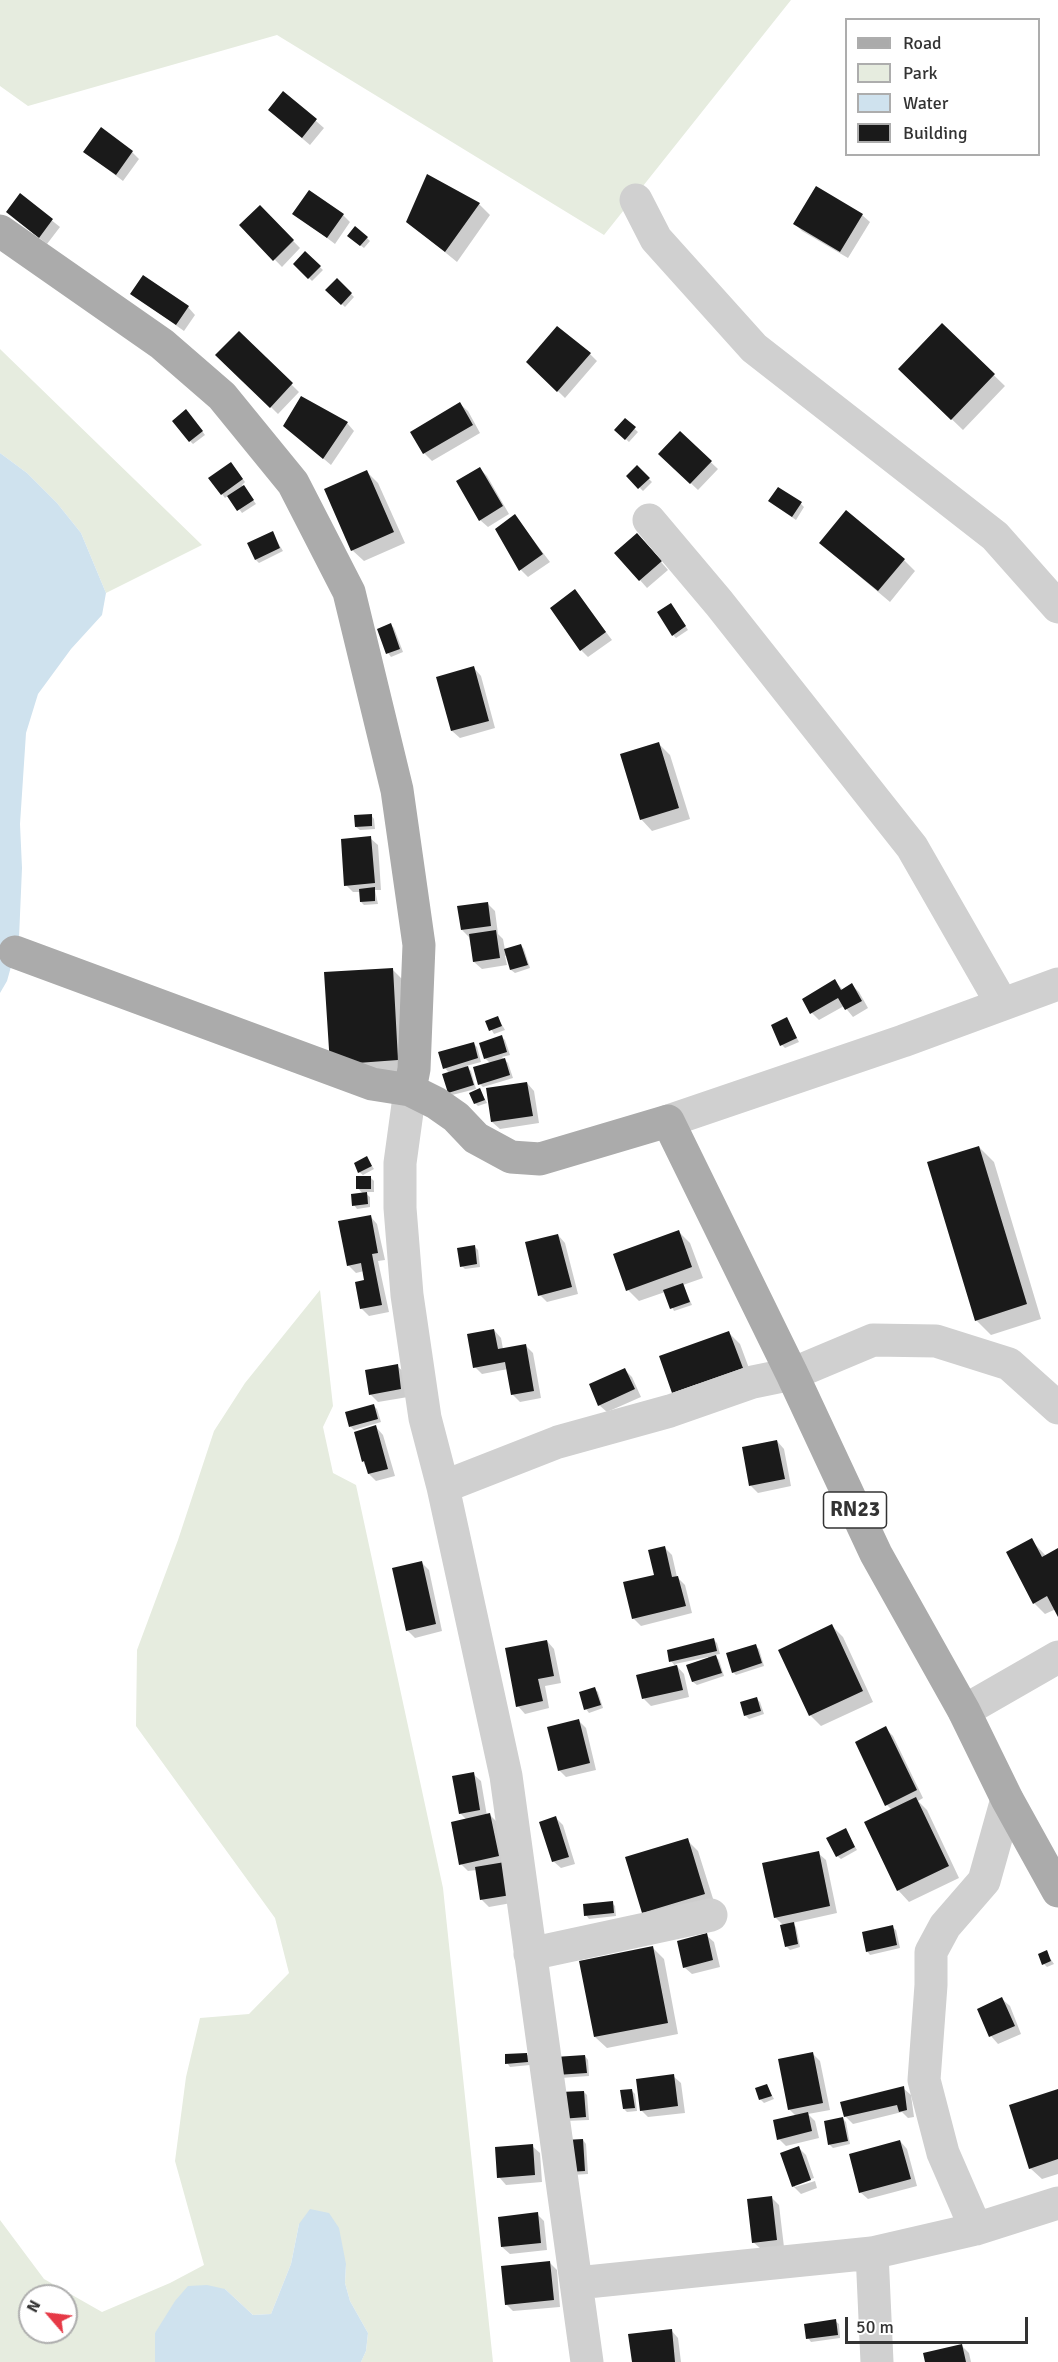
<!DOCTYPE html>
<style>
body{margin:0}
#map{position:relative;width:1058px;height:2362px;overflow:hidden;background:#fff;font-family:Signika,sans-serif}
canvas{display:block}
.legend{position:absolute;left:845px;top:18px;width:195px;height:138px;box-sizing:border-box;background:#fff;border:2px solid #adadad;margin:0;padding:8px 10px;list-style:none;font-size:18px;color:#333}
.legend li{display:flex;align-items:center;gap:12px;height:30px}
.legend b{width:30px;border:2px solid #adadad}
.north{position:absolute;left:18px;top:2284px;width:60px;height:60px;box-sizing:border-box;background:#fff;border:2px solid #adadad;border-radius:50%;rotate:298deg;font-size:16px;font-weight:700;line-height:24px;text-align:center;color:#333}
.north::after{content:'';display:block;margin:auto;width:21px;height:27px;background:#e63946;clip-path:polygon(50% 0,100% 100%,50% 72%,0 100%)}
.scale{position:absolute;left:845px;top:2317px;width:183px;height:27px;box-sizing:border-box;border:3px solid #333;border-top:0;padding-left:8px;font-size:18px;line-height:21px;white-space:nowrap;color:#333;-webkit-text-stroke:4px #fff;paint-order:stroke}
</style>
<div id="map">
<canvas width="1058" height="2362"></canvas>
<ul class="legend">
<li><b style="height:8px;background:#ababab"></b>Road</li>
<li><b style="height:16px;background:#e6ecdf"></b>Park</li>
<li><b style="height:16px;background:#cfe2ee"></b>Water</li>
<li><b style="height:16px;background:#1a1a1a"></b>Building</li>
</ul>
<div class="north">N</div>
<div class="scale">50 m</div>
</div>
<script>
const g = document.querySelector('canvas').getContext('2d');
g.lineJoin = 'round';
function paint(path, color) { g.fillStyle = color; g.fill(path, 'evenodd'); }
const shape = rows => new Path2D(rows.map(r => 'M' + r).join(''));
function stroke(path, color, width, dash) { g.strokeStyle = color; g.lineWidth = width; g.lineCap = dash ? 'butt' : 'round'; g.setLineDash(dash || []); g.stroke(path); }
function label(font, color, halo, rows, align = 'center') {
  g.font = font + ' Signika,sans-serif'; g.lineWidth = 6; g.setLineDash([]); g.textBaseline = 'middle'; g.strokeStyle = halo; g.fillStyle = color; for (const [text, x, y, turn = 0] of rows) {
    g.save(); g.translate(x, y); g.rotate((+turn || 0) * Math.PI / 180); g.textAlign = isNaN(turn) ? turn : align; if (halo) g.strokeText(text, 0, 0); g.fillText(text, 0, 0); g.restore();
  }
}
paint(shape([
 [0,0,791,0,604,235,277,35,28,106,0,86],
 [0,349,202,545,106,593,81,533,57,503,27,473,0,453],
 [320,1290,333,1406,323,1427,333,1473,356,1485,443,1888,493,2362,361,2362,366,2351,368,2333,350,2301,345,2283,346,2264,299,2224,291,2264,271,2314,253,2315,225,2289,155,2333,155,2362,0,2362,0,2220,44,2279,102,2312,170,2283,204,2265,175,2161,186,2077,200,2018,249,2014,289,1973,275,1918,136,1726,137,1650,178,1540,214,1431,245,1383],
 [30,2296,66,2296,66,2332,30,2332]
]), '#e6ecdf');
paint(shape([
 [0,453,27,473,57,503,81,533,106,593,102,615,71,649,38,694,26,733,20,824,22,868,19,938,7,981,0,993],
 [310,2209,329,2213,339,2228,346,2264,345,2283,350,2301,368,2333,366,2351,361,2362,155,2362,155,2333,175,2301,188,2286,207,2285,225,2289,253,2315,271,2314,291,2264,299,2224]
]), '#cfe2ee');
paint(shape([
 [284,93,324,128,310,145,277,117],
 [85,152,132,152,139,159,123,181],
 [20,195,60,227,47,244,15,219],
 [479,204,490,215,457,262,408,222],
 [260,207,300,248,282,267,241,225],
 [294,213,343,215,350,222,335,244],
 [862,215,870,222,848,258,802,231,795,224],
 [367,238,370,241,364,248,352,239],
 [305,253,323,270,312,281,295,264],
 [337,280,354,297,345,307,327,290],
 [132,294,188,307,195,315,184,331],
 [942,325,1005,386,963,430,911,380],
 [239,333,299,392,278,414,218,355],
 [590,354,597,361,565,398,528,362],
 [460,404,468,411,480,433,432,461,424,453,412,433],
 [189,414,205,435,193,444,190,441],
 [625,420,638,432,629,442,616,430],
 [347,423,354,431,331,465,285,426],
 [680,433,718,469,698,490,660,454],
 [234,467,245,482,242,485,256,504,242,513,229,495,225,498,222,494],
 [637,467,652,482,643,491,628,476],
 [480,469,487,476,509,514,488,527,480,520],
 [367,472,378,483,405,543,364,561,352,550],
 [773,504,801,504,804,507,796,520],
 [515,516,550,562,528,577,521,570],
 [272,533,283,551,259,563,256,560],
 [644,542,668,570,647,588,616,553],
 [833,554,904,560,915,571,890,602],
 [575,591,612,640,588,657,581,650],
 [674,608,688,630,676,638,673,635],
 [391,625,394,628,403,652,391,657,388,653],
 [474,668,481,676,495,728,460,738,452,731],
 [659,744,670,755,690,819,652,831,641,819],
 [371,815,374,819,375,829,360,830,356,827],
 [370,838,378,845,381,890,375,890,378,904,364,905,361,902,360,892,353,892,346,885],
 [488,904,495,911,498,934,503,939,505,950,521,945,524,949,530,968,515,973,511,970,507,955,505,956,507,965,482,969,474,962,469,937,462,930],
 [392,969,403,980,409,1071,343,1075],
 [835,981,843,990,852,985,859,992,868,1008,853,1017,844,1006,819,1020,812,1013],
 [498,1018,505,1030,494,1034,487,1022],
 [787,1019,799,1042,785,1048,782,1045],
 [502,1037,505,1040,510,1055,502,1057,508,1063,513,1078,483,1087,480,1084,491,1064,485,1058],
 [473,1043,477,1047,481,1062,466,1066,471,1071,476,1089,452,1095,449,1092,450,1074,445,1068],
 [527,1083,534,1091,539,1123,500,1129,492,1122],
 [480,1090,487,1103,478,1106,475,1103],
 [979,1147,994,1162,1041,1319,991,1335,976,1320],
 [367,1158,374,1169,363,1175,359,1172],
 [370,1177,374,1181,374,1192,364,1192,370,1197,370,1207,357,1209,354,1205,363,1194,358,1188],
 [370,1216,377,1224,385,1260,378,1261,389,1312,369,1316,361,1308,366,1281,364,1271,356,1273,348,1265],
 [679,1232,690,1243,703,1278,683,1285,692,1305,674,1311,665,1292,639,1301,628,1290],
 [558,1235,565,1243,578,1294,547,1302,540,1295],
 [474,1246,478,1250,480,1267,465,1269,462,1266],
 [494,1330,501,1338,503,1349,526,1346,533,1353,541,1398,520,1402,512,1394,508,1369,482,1374,475,1367],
 [729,1333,740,1344,753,1379,685,1404],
 [397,1366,405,1373,408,1397,378,1402,370,1394],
 [625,1370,632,1377,641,1397,607,1412,599,1405],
 [374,1406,377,1409,381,1422,354,1430,351,1427,347,1413],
 [376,1427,383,1435,395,1476,376,1481,369,1474,363,1461],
 [777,1441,784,1449,791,1486,758,1493,751,1486],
 [1031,1540,1046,1556,1058,1550,1058,1613,1056,1609,1045,1614,1034,1603],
 [664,1547,672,1555,677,1577,685,1585,692,1613,641,1626,633,1618,655,1576],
 [422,1563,429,1570,442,1631,415,1638,407,1630],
 [832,1626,843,1637,873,1702,821,1726,810,1715],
 [714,1640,717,1643,720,1654,714,1655,719,1660,724,1676,697,1685,693,1682,688,1666,708,1659,708,1657,675,1664,684,1674,689,1697,651,1706,644,1699,676,1667,671,1661],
 [547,1641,554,1649,561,1683,545,1686,549,1708,525,1714,518,1706],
 [755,1646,759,1649,764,1666,736,1675,733,1672],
 [595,1689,598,1692,603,1708,589,1713,586,1709],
 [757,1699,760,1702,764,1714,749,1719,745,1715],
 [578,1720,586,1728,596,1770,566,1777,559,1770],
 [885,1728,893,1736,923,1798,918,1801,927,1810,959,1878,909,1902,898,1890,892,1810,887,1805],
 [473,1774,481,1781,487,1816,490,1815,497,1822,517,1902,489,1907,482,1900,477,1870,468,1871,461,1864,467,1820,460,1813],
 [556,1818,563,1825,575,1864,561,1868,553,1861],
 [845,1830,857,1850,841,1859,837,1856],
 [687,1840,698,1851,715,1905,655,1924,643,1913],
 [818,1853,826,1860,837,1913,792,1923,796,1927,800,1947,790,1950,786,1946,784,1926,775,1917],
 [612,1903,615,1906,616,1916,589,1919,586,1915],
 [892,1927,896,1930,900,1948,870,1955,867,1951],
 [706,1935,714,1942,720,1967,692,1974,684,1967],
 [653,1948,664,1959,678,2034,607,2048,595,2037],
 [1046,1952,1054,1964,1047,1967,1044,1964],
 [1002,1999,1010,2006,1021,2034,998,2044,991,2036,979,2009],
 [526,2054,530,2057,530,2065,510,2067,507,2063],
 [813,2054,820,2061,830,2110,808,2114,815,2121,819,2138,786,2146,779,2139,796,2116,789,2109],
 [585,2056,588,2060,589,2076,561,2078,556,2059],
 [673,2076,681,2083,685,2113,648,2117,641,2110],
 [767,2086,774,2099,764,2103,760,2099],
 [903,2088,911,2095,914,2117,908,2118,902,2112,853,2124,845,2116],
 [631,2090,635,2094,637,2111,627,2112,624,2109],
 [1058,2091,1058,2174,1042,2179,1030,2168],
 [584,2092,587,2095,589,2120,566,2121],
 [842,2118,846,2122,850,2144,833,2148,830,2145,825,2122],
 [583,2140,586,2144,588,2174,572,2175],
 [900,2141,907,2149,917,2186,868,2199,860,2192],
 [532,2146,540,2153,542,2182,506,2185,499,2177],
 [799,2148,806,2155,814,2178,795,2184,795,2187,815,2181,817,2188,801,2194,793,2186],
 [772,2198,779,2205,784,2247,761,2249,753,2242],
 [537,2214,544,2221,547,2250,510,2254,502,2247],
 [550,2263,557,2270,560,2307,513,2311,506,2304],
 [835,2321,839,2324,840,2338,811,2342,808,2338],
 [671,2330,678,2338,681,2362,633,2362],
 [962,2346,969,2353,971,2362,927,2362]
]), '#0003');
paint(shape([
 [283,91,317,119,302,138,268,110],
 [101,127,133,151,116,175,83,152],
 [427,174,480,203,445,252,406,222],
 [816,186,863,214,840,252,793,224],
 [309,190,344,214,327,238,292,214],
 [20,193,53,219,39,238,6,212],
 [260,205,294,240,273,261,239,225],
 [355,226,368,237,360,246,347,236],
 [305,251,321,266,308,279,293,264],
 [143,275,189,306,176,325,130,294],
 [337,278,352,293,341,305,325,290],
 [942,323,995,374,951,420,898,369],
 [557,326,591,353,557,392,526,362],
 [239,331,293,383,270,408,215,355],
 [301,396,348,422,323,459,283,426],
 [460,402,473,425,423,454,410,432],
 [186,409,203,431,189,442,172,421],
 [625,418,636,427,625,440,614,430],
 [680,431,712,461,690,484,658,454],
 [231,462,243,479,221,495,208,478],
 [637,465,650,478,638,489,626,476],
 [480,467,503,506,479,521,456,481],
 [367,470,394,532,351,551,324,489],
 [244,485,254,500,237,511,227,496],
 [778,487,802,502,792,517,768,501],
 [846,510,905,559,878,591,819,543],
 [515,514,543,554,519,571,495,529],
 [273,531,280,548,255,560,247,543],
 [637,533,662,561,639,581,614,553],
 [575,589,606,632,580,651,550,608],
 [671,603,686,626,672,636,657,612],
 [391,623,400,649,386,654,377,629],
 [474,666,489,721,451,731,436,677],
 [659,742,679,808,640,820,620,754],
 [372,814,372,826,355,827,354,815],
 [371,836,375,883,344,886,341,839],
 [375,887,375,901,360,902,359,889],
 [488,902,491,926,461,930,457,906],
 [496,930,500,958,473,962,469,934],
 [521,944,528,965,510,970,504,949],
 [393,968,398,1060,330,1065,324,972],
 [835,979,841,990,852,983,862,1001,845,1010,838,998,810,1014,802,999],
 [498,1016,502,1026,489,1031,485,1021],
 [787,1017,797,1038,780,1046,771,1025],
 [502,1035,507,1052,484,1059,479,1043],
 [474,1042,478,1058,443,1069,438,1052],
 [505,1058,510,1075,478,1085,473,1067],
 [468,1066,474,1085,448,1093,442,1074],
 [527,1082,533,1116,491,1122,486,1088],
 [480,1088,485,1100,474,1104,469,1093],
 [979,1146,1027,1304,975,1321,927,1162],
 [367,1156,372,1166,358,1173,354,1163],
 [356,1176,371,1176,371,1189,356,1189],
 [367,1192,368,1204,352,1206,351,1194],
 [371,1215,378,1253,372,1254,382,1305,360,1309,355,1282,364,1280,361,1263,347,1266,338,1221],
 [679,1230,692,1267,626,1291,613,1254],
 [558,1234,572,1287,538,1296,525,1242],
 [475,1245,477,1264,460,1267,457,1248],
 [683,1283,690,1302,670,1309,663,1290],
 [494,1329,498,1349,526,1344,534,1391,511,1395,505,1362,473,1368,467,1334],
 [729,1331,743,1368,672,1393,659,1356],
 [398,1364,401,1389,369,1395,365,1370],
 [625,1368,635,1389,598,1406,589,1384],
 [374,1404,378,1419,349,1427,345,1412],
 [376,1425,388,1469,368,1474,364,1461,362,1462,354,1432],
 [777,1440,785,1479,749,1486,742,1447],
 [1032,1538,1042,1557,1058,1548,1058,1617,1047,1596,1033,1604,1006,1552],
 [665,1546,672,1577,678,1576,686,1606,632,1619,623,1582,654,1575,648,1550],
 [422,1561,436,1624,406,1631,392,1568],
 [832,1624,863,1691,809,1716,778,1650],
 [714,1638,717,1651,669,1662,667,1650],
 [547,1640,554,1676,538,1679,543,1701,516,1707,505,1648],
 [756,1644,762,1663,732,1673,726,1653],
 [716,1655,722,1673,692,1682,686,1665],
 [677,1665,683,1690,642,1699,636,1675],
 [595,1687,601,1705,584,1710,579,1692],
 [757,1697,761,1711,744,1716,740,1702],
 [579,1719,590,1763,558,1771,547,1727],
 [886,1726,917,1790,885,1806,855,1742],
 [474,1772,480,1810,459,1814,452,1776],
 [916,1797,949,1866,897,1891,864,1822],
 [490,1813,499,1856,459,1865,451,1822],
 [556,1816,569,1857,552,1862,539,1822],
 [846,1828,855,1847,836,1857,826,1838],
 [688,1838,705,1894,642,1913,625,1857],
 [819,1851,830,1906,774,1918,762,1863],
 [505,1862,511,1895,480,1900,475,1867],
 [613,1901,614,1913,584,1916,583,1904],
 [794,1922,798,1944,785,1947,780,1925],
 [893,1925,897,1945,866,1952,862,1932],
 [707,1933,713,1960,683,1968,677,1941],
 [653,1946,668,2023,594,2037,579,1961],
 [1047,1950,1051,1961,1042,1965,1038,1954],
 [1002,1997,1015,2026,989,2037,977,2009],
 [813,2052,823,2103,788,2110,778,2059],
 [527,2053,528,2062,505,2064,505,2054],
 [585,2055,587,2073,556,2075,555,2057],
 [674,2074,678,2106,640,2111,636,2079],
 [767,2084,772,2096,759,2100,755,2088],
 [904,2086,907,2110,899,2112,897,2105,844,2117,840,2102],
 [632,2089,635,2108,623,2109,620,2090],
 [1058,2089,1058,2159,1029,2169,1009,2105],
 [584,2091,586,2117,561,2119,560,2092],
 [808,2112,812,2131,777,2140,773,2120],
 [843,2117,848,2141,828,2145,824,2121],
 [583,2139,585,2171,567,2172,565,2140],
 [900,2140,911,2179,859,2193,849,2154],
 [533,2144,535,2175,497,2178,495,2147],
 [799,2146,811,2180,792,2187,780,2153],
 [772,2196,777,2240,752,2243,747,2199],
 [538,2212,541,2243,501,2247,498,2217],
 [550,2261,554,2300,505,2305,501,2266],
 [836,2319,838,2335,806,2339,804,2324],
 [672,2329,675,2362,632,2362,628,2334],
 [962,2344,966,2362,925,2362,923,2353]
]), '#1a1a1a');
stroke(shape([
 [636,200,656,239,754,348,995,536,1058,607],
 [649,520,719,603,912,847,1002,1004],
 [410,1090,400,1163,400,1208,407,1295,425,1418,443,1487,506,1776,587,2362],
 [668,1121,903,1041,1058,984],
 [443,1487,558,1442,670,1411,753,1382,792,1374,873,1340,936,1341,1009,1364,1058,1408],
 [964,1711,1058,1657],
 [530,1954,711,1915],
 [976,2229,943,2153,924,2080,931,1985,931,1952,945,1926,984,1881,1007,1799],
 [872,2253,877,2362],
 [577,2283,872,2253,976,2229,1058,2203]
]), '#d0d0d0', 33);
stroke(shape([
 [0,231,162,344,222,396,293,483,349,592,397,790,419,945,414,1069,410,1090],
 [15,952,372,1084,410,1090,436,1103,456,1117,476,1138,511,1157,540,1159,668,1121,792,1374,876,1554,964,1711,1007,1799,1058,1891]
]), '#ababab', 33);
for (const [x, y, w] of [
 [855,1510,63]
]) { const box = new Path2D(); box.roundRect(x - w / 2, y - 18, w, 36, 4.5); g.fillStyle = '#fff'; g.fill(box); stroke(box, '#333', 1.5); }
label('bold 21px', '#333', null, [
 ["RN23",855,1510]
]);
</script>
